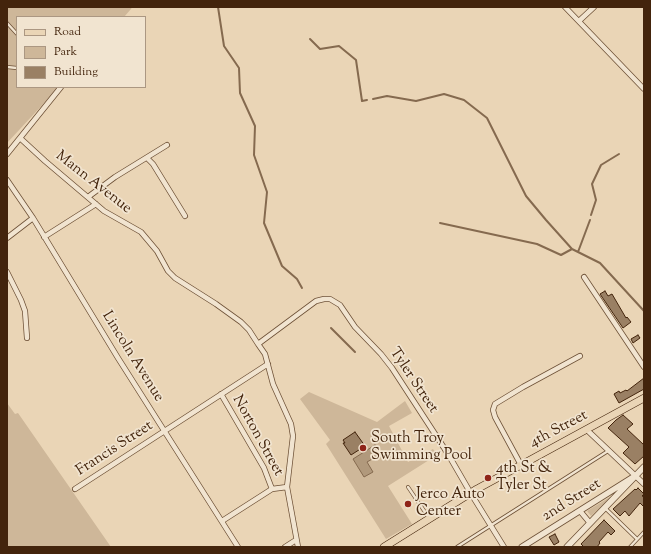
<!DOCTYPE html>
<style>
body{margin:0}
#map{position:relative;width:651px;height:554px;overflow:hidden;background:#ead5b6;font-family:"Sorts Mill Goudy",serif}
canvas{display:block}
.frame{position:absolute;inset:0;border:8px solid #43240c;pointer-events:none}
.legend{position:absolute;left:16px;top:16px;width:130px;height:72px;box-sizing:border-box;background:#f1e4d0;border:1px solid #ab9782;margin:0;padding:5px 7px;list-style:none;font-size:12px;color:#43240c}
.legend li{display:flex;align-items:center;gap:8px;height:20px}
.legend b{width:20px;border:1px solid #ab9782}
</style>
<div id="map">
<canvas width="651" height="554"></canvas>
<div class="frame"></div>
<ul class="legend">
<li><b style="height:5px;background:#ead5b6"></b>Road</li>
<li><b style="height:11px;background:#ceb799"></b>Park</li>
<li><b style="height:11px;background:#9a8064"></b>Building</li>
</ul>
</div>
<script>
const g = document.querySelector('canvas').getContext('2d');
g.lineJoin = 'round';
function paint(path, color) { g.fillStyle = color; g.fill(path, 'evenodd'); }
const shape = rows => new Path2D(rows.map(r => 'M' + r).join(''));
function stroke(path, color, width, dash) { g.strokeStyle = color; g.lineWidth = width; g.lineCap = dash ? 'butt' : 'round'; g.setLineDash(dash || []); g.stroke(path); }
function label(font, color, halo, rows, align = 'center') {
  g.font = font + ' "Sorts Mill Goudy",serif'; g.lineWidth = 3.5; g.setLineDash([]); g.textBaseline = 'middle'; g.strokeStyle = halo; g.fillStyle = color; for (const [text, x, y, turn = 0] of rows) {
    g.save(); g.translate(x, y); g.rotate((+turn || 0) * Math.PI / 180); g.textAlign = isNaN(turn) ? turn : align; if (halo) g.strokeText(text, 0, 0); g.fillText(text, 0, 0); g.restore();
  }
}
paint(shape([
 [7,7,132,7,131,9,124,17,17,17,17,87,59,87,7,143],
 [309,392,377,422,405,401,412,413,389,426,408,462,433,449,437,455,388,486,412,524,386,539,326,444,330,440,300,399],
 [7,403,15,414,18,413,111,547,7,547],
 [610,497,611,498,591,516,587,511]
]), '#ceb799');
const water = shape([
 [375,445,381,454,367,462,373,472,364,477,353,459,375,445]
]);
paint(water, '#b1997c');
stroke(water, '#856a4f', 1);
stroke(shape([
 [218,7,224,46,239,68,240,93,255,126,254,155,267,192,264,223,282,266,297,279,302,288],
 [310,39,320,49,339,46,356,60,362,101,367,100],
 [373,99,387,96,416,101,444,94,464,100,487,118,526,196,546,220,572,249,600,263,644,311],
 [591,215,596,200,592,184,601,165,619,154],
 [440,223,537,244,561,255,572,249],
 [578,252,590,220],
 [331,328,355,352]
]), '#856a4f', 2);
const building = shape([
 [605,291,608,296,612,294,626,318,627,317,631,322,623,328,600,294,605,291],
 [638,335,640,338,633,343,631,339,638,335],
 [644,378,644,389,619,403,614,394,619,391,620,393,626,390,627,391,644,378],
 [623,415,633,424,627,429,644,445,644,456,635,464,623,453,629,447,608,428,616,420,623,415],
 [355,432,365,446,351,455,343,443,345,443,343,440,355,432],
 [638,488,644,494,642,496,644,497,644,507,640,503,629,516,625,511,620,516,613,509,635,489,636,490,638,488],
 [604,520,615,531,611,535,608,532,599,542,600,543,597,547,584,547,581,544,604,520],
 [555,534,559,542,554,545,549,537,555,534]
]);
paint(building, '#9a8064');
stroke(building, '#43240c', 1);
const service = shape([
 [7,23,17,34],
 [7,67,17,68],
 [408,487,429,518],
 [605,508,637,539],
 [457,547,608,451],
 [630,547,644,532]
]);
const minor = shape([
 [565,7,644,89],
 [579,21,594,7],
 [20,138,45,161,104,211,141,232,157,251,168,271,175,278,216,304,241,322,249,330,258,344,265,354,273,384,291,424,293,436,287,487,298,547],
 [7,154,61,87],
 [147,158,153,164,185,216],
 [7,180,33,218,118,358,238,547],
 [88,197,115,177,167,145],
 [44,237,96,204],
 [7,238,33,218],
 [7,272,21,300,25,311,27,338],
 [584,277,644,367],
 [258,344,316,301,324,299,330,299,340,305,355,327,381,354,392,368,448,454,470,492,504,547],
 [221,394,264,468,272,489],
 [587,430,644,484],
 [521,465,495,417,493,410,495,404,523,387,580,356],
 [75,489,268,364],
 [580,511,590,523],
 [222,521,272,489,287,487],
 [285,547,296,540]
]);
const tertiary = shape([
 [522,547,635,476],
 [567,547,644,467]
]);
const primary = shape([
 [384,547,477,489,644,398]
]);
stroke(service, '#6d5036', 4);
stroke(minor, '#6d5036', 6);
stroke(tertiary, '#6d5036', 7);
stroke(primary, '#43240c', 8);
stroke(service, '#f1e4d0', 2.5);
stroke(minor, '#f1e4d0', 4.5);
stroke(tertiary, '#f1e4d0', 5.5);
stroke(primary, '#ead5b6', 7);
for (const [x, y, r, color] of [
 [363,448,4,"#8f2418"],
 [488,478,4,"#8f2418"],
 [408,504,4,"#8f2418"]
]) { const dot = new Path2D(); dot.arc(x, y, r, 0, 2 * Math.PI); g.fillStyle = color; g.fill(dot); stroke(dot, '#f1e4d0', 1.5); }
label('15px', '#43240c', '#f1e4d0', [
 ["Mann Avenue",93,183,38],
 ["Lincoln Avenue",132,357,58],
 ["Tyler Street",413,381,56],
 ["4th Street",559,430,-28],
 ["Norton Street",257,436,61],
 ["Francis Street",115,449,-33],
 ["2nd Street",572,501,-32]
]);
label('15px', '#43240c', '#f1e4d0', [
 ["South Troy",371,439],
 ["Swimming Pool",371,456],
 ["4th St &",496,469],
 ["Tyler St",496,486],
 ["Jerco Auto",416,495],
 ["Center",416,512]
], 'left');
</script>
